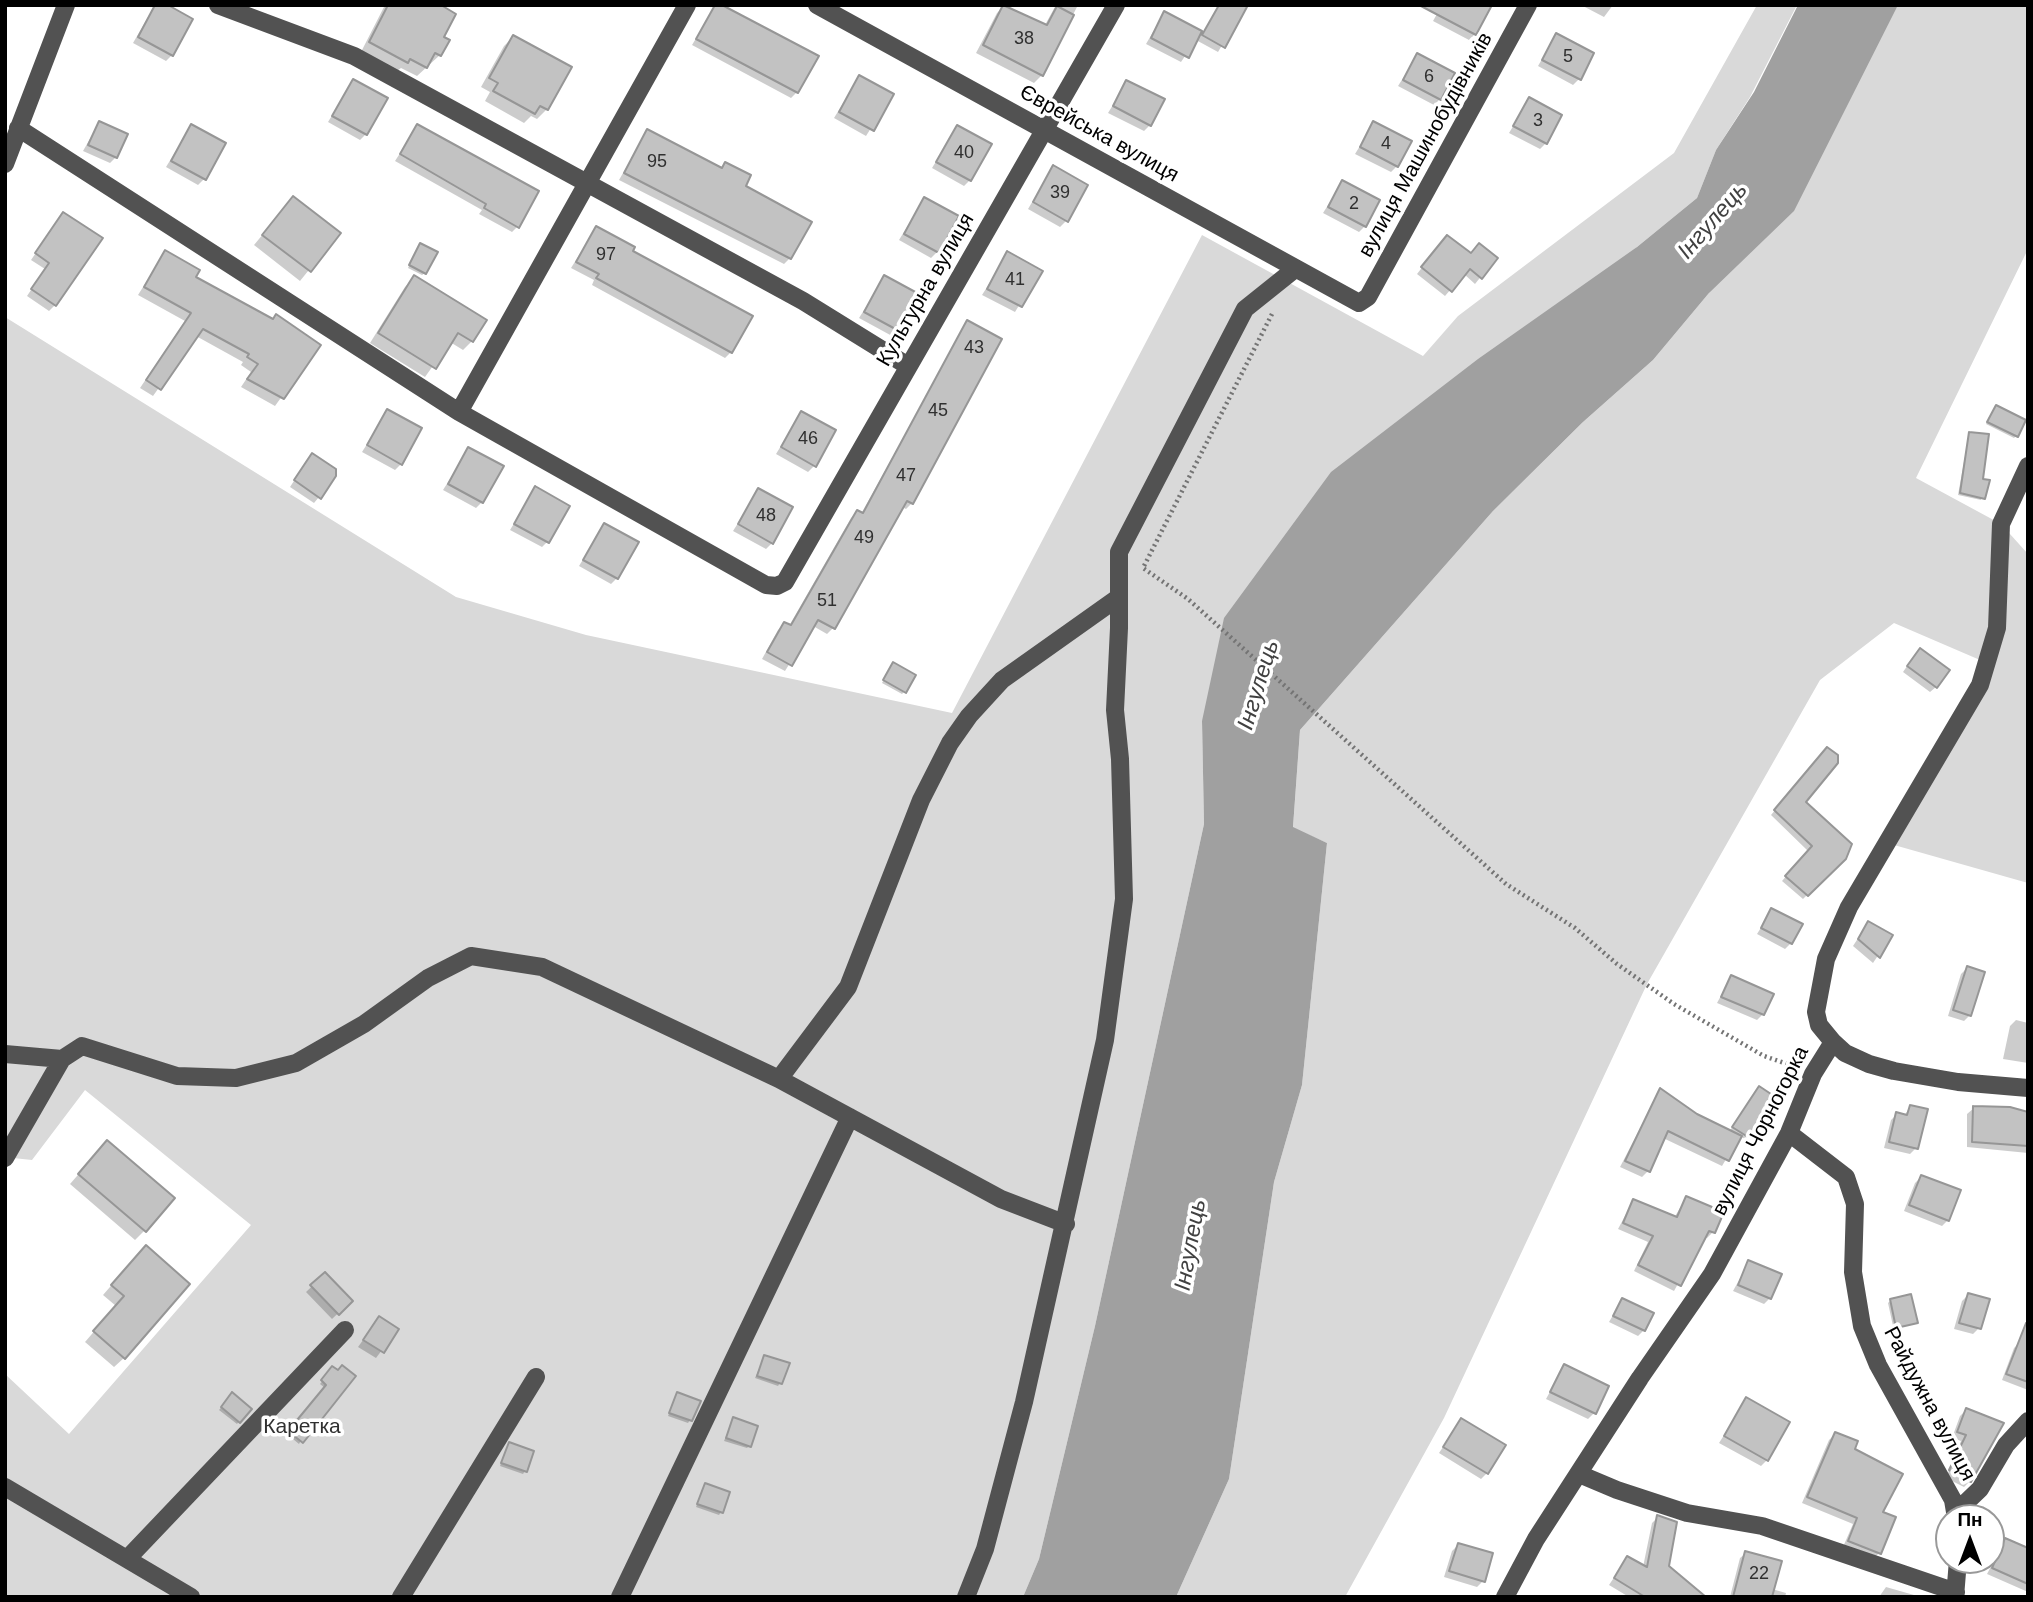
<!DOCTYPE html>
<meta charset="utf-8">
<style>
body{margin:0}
#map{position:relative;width:2033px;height:1602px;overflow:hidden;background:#fff;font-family:Arial,sans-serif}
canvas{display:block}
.frame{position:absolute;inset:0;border:7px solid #000;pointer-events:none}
.north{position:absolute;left:1935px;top:1504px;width:70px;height:70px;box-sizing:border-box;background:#fff;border:2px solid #999;border-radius:50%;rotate:0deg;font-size:19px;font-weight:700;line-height:28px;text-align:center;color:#000}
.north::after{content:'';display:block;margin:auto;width:24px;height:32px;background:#000;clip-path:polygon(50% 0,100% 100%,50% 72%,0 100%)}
</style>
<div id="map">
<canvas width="2033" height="1602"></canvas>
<div class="frame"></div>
<div class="north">Пн</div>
</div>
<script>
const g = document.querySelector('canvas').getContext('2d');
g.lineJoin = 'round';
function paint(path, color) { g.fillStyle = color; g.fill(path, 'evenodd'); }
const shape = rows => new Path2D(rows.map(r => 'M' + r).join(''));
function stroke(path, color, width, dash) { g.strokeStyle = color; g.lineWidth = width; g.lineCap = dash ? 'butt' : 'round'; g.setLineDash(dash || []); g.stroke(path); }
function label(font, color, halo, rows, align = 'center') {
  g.font = font + ' Arial,sans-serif'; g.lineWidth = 7; g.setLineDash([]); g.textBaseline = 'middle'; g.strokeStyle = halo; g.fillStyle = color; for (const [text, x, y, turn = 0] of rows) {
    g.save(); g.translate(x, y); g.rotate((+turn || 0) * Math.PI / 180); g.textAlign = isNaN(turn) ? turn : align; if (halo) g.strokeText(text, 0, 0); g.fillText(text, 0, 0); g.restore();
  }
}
paint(shape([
 [1757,5,1797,5,1750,97,1716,150,1697,198,1637,247,1202,721,1204,824,1095,1326,1039,1559,1023,1597,5,1597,5,1374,69,1434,251,1225,85,1090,32,1160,13,1158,5,1167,5,317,456,597,586,635,952,713,1202,235,1423,356,1458,316,1674,153],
 [1898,5,2028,5,2028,249,1916,478,2001,524,2028,554,2028,883,1887,843,1987,663,1894,623,1820,680,1647,984,1444,1418,1345,1597,1176,1597,1229,1479,1274,1182,1302,1085,1327,843,1293,828,1300,730,1493,511,1583,422,1653,360,1709,293]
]), '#d9d9d9');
paint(shape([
 [1798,5,1898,5,1794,211,1709,293,1653,360,1583,422,1493,511,1300,730,1293,827,1327,843,1302,1085,1274,1182,1229,1479,1176,1597,1023,1597,1039,1559,1095,1326,1204,824,1202,721,1224,618,1331,472,1478,359,1637,247,1697,198,1716,150,1754,92]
]), '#a0a0a0');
paint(shape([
 [155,5,172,55,166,61,133,43],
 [385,5,437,5,442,38,440,55,417,76,401,68,397,71,361,52],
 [716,5,797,92,791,98,692,45],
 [1005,5,1045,25,1056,5,1078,5,1042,75,1034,83,976,53,997,13],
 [1219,5,1246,5,1218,52,1196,40,1181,62,1146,44,1164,13,1203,33],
 [1442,5,1475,34,1469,40,1433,21],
 [1581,5,1613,5,1604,17],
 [1556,35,1579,79,1573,85,1538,66],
 [513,37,547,109,537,119,531,116,524,123,485,101,490,92,481,87,504,46],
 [1417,56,1440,99,1434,105,1398,86],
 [859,77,892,95,866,136,834,118],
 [353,81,366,134,360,140,328,122],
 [1127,82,1150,125,1144,131,1108,113],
 [1529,100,1546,143,1540,149,1509,133],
 [99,123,116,157,110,163,83,151],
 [1374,123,1397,166,1391,172,1355,154],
 [191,126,204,179,198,185,166,167],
 [417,127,517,227,512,232,479,214,482,210,395,161],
 [957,127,970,180,964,186,932,168],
 [647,131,720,169,725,164,790,258,784,264,619,180],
 [1053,167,1066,221,1060,227,1028,209],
 [1342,183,1365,226,1359,232,1323,213],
 [293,198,338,234,300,281,254,245],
 [924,199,937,252,931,258,899,240],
 [58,220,55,305,49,311,27,296,45,269,31,260],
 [596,228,631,252,731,352,725,358,592,285,594,280,571,268],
 [1441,243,1470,255,1495,259,1475,284,1464,274,1445,296,1417,274],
 [418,248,425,273,422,275,408,268],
 [165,252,193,277,319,345,275,406,241,387,251,372,241,365,243,362,196,336,153,396,140,388,185,321,138,295],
 [1008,254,1040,271,1015,312,982,295],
 [415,277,472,341,463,350,450,342,425,377,370,343,405,287],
 [885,277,898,330,892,336,859,318],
 [967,323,912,503,906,509,902,507,833,628,827,634,813,626,785,671,762,659,778,630,784,624,789,626,851,518,857,512,861,514],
 [1994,409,2016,436,2014,438,1986,424],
 [388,411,401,464,395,470,362,452],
 [801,413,814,466,808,472,776,454],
 [1969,434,1982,480,1981,500,1958,495],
 [469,449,482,502,476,508,443,490],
 [307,461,319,497,314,503,290,487],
 [535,489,548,541,542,547,510,530],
 [759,490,772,543,766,549,733,531],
 [604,525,617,578,611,584,579,566],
 [1914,656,1936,687,1930,692,1903,672],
 [891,667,904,692,902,694,882,683],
 [1823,753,1804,802,1844,858,1803,899,1782,881,1808,851,1771,815],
 [1772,910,1791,943,1785,949,1757,934],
 [1868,923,1891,936,1873,963,1853,946],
 [1967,968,1970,1015,1964,1021,1948,1016,1961,974],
 [1731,977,1763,1014,1757,1020,1717,1003],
 [2016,1020,2028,1023,2028,1063,2003,1059,2010,1026],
 [1660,1090,1696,1116,1729,1132,1757,1091,1755,1141,1753,1144,1740,1136,1722,1166,1663,1138,1648,1171,1642,1177,1620,1167],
 [1910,1107,1916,1148,1910,1154,1884,1148,1891,1120,1897,1114,1904,1116],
 [1974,1108,2028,1113,2028,1153,1967,1147,1967,1114],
 [98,1152,145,1230,135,1240,70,1184],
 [1921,1177,1948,1220,1942,1226,1904,1211,1915,1183],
 [1686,1198,1713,1232,1707,1238,1704,1237,1674,1291,1634,1271,1648,1242,1618,1229,1633,1201,1674,1218],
 [136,1257,124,1358,114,1367,85,1342,116,1306,103,1295],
 [1749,1262,1770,1298,1764,1304,1733,1291],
 [325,1274,351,1301,332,1319,306,1292],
 [1968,1295,1979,1328,1973,1334,1954,1329,1962,1301],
 [1622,1300,1644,1330,1638,1336,1609,1322],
 [1890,1301,1915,1321,1893,1326,1888,1303],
 [379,1318,397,1330,376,1358,358,1347],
 [2020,1342,2028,1345,2028,1390,2002,1380,2014,1348],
 [764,1357,780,1383,778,1386,755,1378],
 [1564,1366,1594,1413,1588,1419,1546,1399],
 [332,1369,337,1373,299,1444,287,1434,325,1388,320,1384],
 [677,1394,690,1420,688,1423,668,1416],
 [232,1395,249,1409,237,1424,219,1410],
 [1747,1399,1767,1460,1761,1466,1719,1443],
 [1966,1410,1970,1481,1964,1487,1946,1478,1961,1441,1952,1438,1960,1416],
 [733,1419,749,1446,747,1448,724,1441],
 [1461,1420,1487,1473,1481,1479,1439,1453],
 [1835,1434,1853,1450,1880,1513,1879,1553,1873,1559,1843,1547,1853,1524,1802,1503,1829,1440],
 [507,1447,525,1471,523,1474,500,1466],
 [705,1485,721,1512,719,1515,696,1507],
 [1658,1517,1667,1567,1704,1597,1629,1597,1609,1585,1627,1558,1643,1567,1652,1523],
 [2005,1540,2028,1550,2028,1592,1987,1574],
 [1458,1545,1483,1581,1477,1587,1444,1577,1452,1551],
 [1746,1553,1772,1589,1786,1593,1785,1597,1730,1597,1740,1558],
 [1886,1587,1921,1597,1879,1597]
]), '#0003');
const building = shape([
 [155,5,168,5,193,19,173,56,138,37,155,5],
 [388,5,441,5,456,14,444,37,450,40,441,56,435,53,427,68,410,59,408,63,369,42,388,5],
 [715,5,722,5,819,56,798,93,696,39,715,5],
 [1003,5,1047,25,1057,6,1074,15,1043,76,983,45,1003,5],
 [1219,5,1248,5,1225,48,1202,35,1219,5],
 [1419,5,1492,5,1476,35,1419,5],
 [1164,11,1202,31,1189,58,1151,38,1164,11],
 [1556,33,1594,53,1581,80,1542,60,1556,33],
 [513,35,572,67,548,110,540,106,535,114,493,91,498,83,489,78,513,35],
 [1417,53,1455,73,1441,100,1403,80,1417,53],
 [859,75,894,94,874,131,839,112,859,75],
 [353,79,388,98,367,135,332,116,353,79],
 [1126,80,1165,99,1151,126,1113,106,1126,80],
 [1529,97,1562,115,1547,144,1513,126,1529,97],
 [99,121,128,134,117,158,88,145,99,121],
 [1373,121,1412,141,1398,167,1360,147,1373,121],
 [191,124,226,143,206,180,171,161,191,124],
 [417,124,539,191,519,228,484,208,486,204,400,154,417,124],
 [957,125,992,144,971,181,936,162,957,125],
 [647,129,722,168,725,162,751,175,746,186,812,222,791,259,624,173,647,129],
 [1053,165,1088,185,1068,222,1033,202,1053,165],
 [1342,180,1380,200,1366,227,1328,207,1342,180],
 [293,196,341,233,311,272,262,235,293,196],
 [924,197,959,216,939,253,904,234,924,197],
 [63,212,103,238,56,306,31,289,49,263,35,253,63,212],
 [596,226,635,247,633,251,753,316,732,353,596,278,599,274,576,262,596,226],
 [1447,235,1471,253,1479,243,1498,258,1482,279,1470,269,1452,292,1421,267,1447,235],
 [420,243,438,252,426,274,409,265,420,243],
 [165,250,200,270,196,277,273,319,276,314,321,345,284,399,247,379,258,364,247,357,249,354,203,329,161,390,146,380,191,313,144,287,165,250],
 [1007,251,1043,271,1022,307,987,289,1007,251],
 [414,275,487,320,473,342,458,333,436,369,378,333,414,275],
 [884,275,919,294,899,331,864,312,884,275],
 [967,320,1002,339,913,504,907,501,835,629,818,620,792,666,767,652,784,622,791,625,857,510,863,513,967,320],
 [1996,405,2026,420,2018,437,1987,422,1996,405],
 [387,409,422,428,402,465,367,445,387,409],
 [801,411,836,430,816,467,781,447,801,411],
 [1969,432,1989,434,1983,479,1990,480,1985,499,1960,493,1969,432],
 [468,447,504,466,483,503,448,484,468,447],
 [312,453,336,469,336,476,321,499,294,480,312,453],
 [535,486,570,506,549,543,514,524,535,486],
 [758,488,793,507,773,544,738,524,758,488],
 [604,523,639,542,618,579,583,560,604,523],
 [1920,648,1950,670,1937,688,1907,666,1920,648],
 [893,662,916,675,906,693,883,680,893,662],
 [1827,747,1838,755,1838,763,1806,802,1852,844,1846,859,1808,896,1785,876,1812,846,1774,810,1827,747],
 [1771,908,1803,924,1792,944,1761,928,1771,908],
 [1868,921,1893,935,1880,958,1858,939,1868,921],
 [1967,966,1985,972,1971,1016,1953,1010,1967,966],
 [1731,975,1774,994,1764,1015,1721,997,1731,975],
 [1759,1086,1783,1102,1756,1142,1732,1127,1759,1086],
 [1660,1088,1697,1114,1742,1136,1729,1161,1668,1131,1650,1172,1625,1161,1660,1088],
 [1910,1105,1928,1109,1918,1149,1889,1142,1896,1112,1907,1115,1910,1105],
 [1973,1106,2010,1107,2028,1112,2028,1146,1972,1142,1973,1106],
 [107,1140,175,1198,146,1232,78,1174,107,1140],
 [1921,1175,1961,1190,1949,1221,1909,1205,1921,1175],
 [1686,1196,1724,1212,1715,1233,1709,1231,1681,1286,1638,1265,1653,1236,1623,1223,1633,1199,1677,1217,1686,1196],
 [146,1245,190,1284,125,1359,93,1331,124,1296,111,1285,146,1245],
 [1748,1260,1782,1274,1771,1299,1738,1285,1748,1260],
 [325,1272,353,1301,339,1315,310,1285,325,1272],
 [1968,1293,1990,1299,1981,1329,1959,1323,1968,1293],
 [1911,1294,1918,1323,1896,1328,1890,1299,1911,1294],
 [1622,1298,1654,1313,1645,1331,1613,1316,1622,1298],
 [379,1316,399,1329,384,1353,363,1340,379,1316],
 [2026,1323,2028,1323,2028,1382,2006,1374,2026,1323],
 [764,1355,790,1363,782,1384,757,1376,764,1355],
 [1564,1364,1609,1386,1596,1414,1550,1392,1564,1364],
 [342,1365,356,1376,303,1443,288,1431,326,1385,321,1380,332,1366,338,1370,342,1365],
 [232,1392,252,1409,240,1423,221,1407,232,1392],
 [677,1392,701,1401,692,1421,669,1413,677,1392],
 [1746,1397,1790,1422,1768,1461,1724,1436,1746,1397],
 [1966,1408,2004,1423,1971,1482,1949,1470,1966,1435,1957,1432,1966,1408],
 [733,1417,758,1426,751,1447,726,1438,733,1417],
 [1461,1418,1506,1445,1488,1474,1443,1447,1461,1418],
 [1835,1432,1858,1441,1855,1449,1903,1474,1883,1512,1896,1517,1881,1554,1848,1541,1857,1518,1807,1497,1835,1432],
 [509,1442,534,1451,527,1472,501,1463,509,1442],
 [705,1483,730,1492,723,1513,697,1504,705,1483],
 [1657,1515,1677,1522,1669,1566,1706,1597,1645,1597,1614,1578,1627,1556,1647,1567,1657,1515],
 [2005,1538,2028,1548,2028,1584,1992,1568,2005,1538],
 [1458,1543,1493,1553,1485,1582,1449,1571,1458,1543],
 [1745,1551,1782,1561,1772,1597,1733,1597,1745,1551]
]);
paint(building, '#c2c2c2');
stroke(building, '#969696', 2);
stroke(shape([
 [1272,314,1143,568,1188,599,1506,884,1575,928,1617,964,1674,1004,1764,1056,1796,1067]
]), '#747474', 4.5, [2, 3.5]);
stroke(shape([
 [218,5,354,56,803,301,908,366],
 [817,5,1359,303,1368,297,1528,5],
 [18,128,459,412,766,585,777,586,785,582,1116,5],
 [5,164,66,5],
 [459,412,687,5],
 [1833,1042,1845,1053,1869,1064,1894,1071,1958,1082,2028,1088],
 [5,1054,62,1059],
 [779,1079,848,987,921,800,950,743,969,716,1002,680,1119,597],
 [1789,1133,1846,1177,1855,1204,1853,1272,1862,1326,1878,1365,1953,1500,1956,1518],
 [5,1158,62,1059,82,1046,177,1076,236,1078,296,1063,364,1024,428,978,471,956,542,967,779,1079,1001,1199,1066,1224],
 [1579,1474,1617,1490,1687,1513,1762,1526,1956,1592],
 [5,1487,191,1597],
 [1956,1512,1980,1489,2006,1445,2028,1421],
 [127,1559,345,1330],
 [401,1597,536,1377],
 [620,1597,850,1117],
 [966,1597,985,1549,1024,1402,1105,1040,1124,899,1120,759,1115,710,1119,628,1119,552,1245,309,1295,269],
 [1505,1597,1536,1539,1640,1378,1712,1274,1789,1133,1813,1074,1833,1042,1819,1025,1816,1012,1826,959,1849,907,1980,685,1997,628,2001,524,2028,466],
 [1955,1597,1958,1560]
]), '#525252', 18);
label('18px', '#303030', null, [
 ["38",1024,39],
 ["5",1568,57],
 ["6",1429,77],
 ["3",1538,121],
 ["4",1386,144],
 ["40",964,153],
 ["95",657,162],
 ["39",1060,193],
 ["2",1354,204],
 ["97",606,255],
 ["41",1015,280],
 ["43",974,348],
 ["45",938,411],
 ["46",808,439],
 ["47",906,476],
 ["48",766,516],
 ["49",864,538],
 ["51",827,601],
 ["22",1759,1574]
]);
label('21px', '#000', '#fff', [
 ["Єврейська вулиця",1099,134,29],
 ["вулиця Машинобудівників",1426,145,-61],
 ["Культурна вулиця",926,290,-60],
 ["вулиця Чорногорка",1761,1131,-63],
 ["Райдужна вулиця",1929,1404,62]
]);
label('21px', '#303030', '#fff', [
 ["Каретка",302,1427]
]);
label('italic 23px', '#414141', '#fff', [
 ["Інгулець",1713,221,-49],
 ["Інгулець",1259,685,-73],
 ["Інгулець",1191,1245,-80]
]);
</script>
